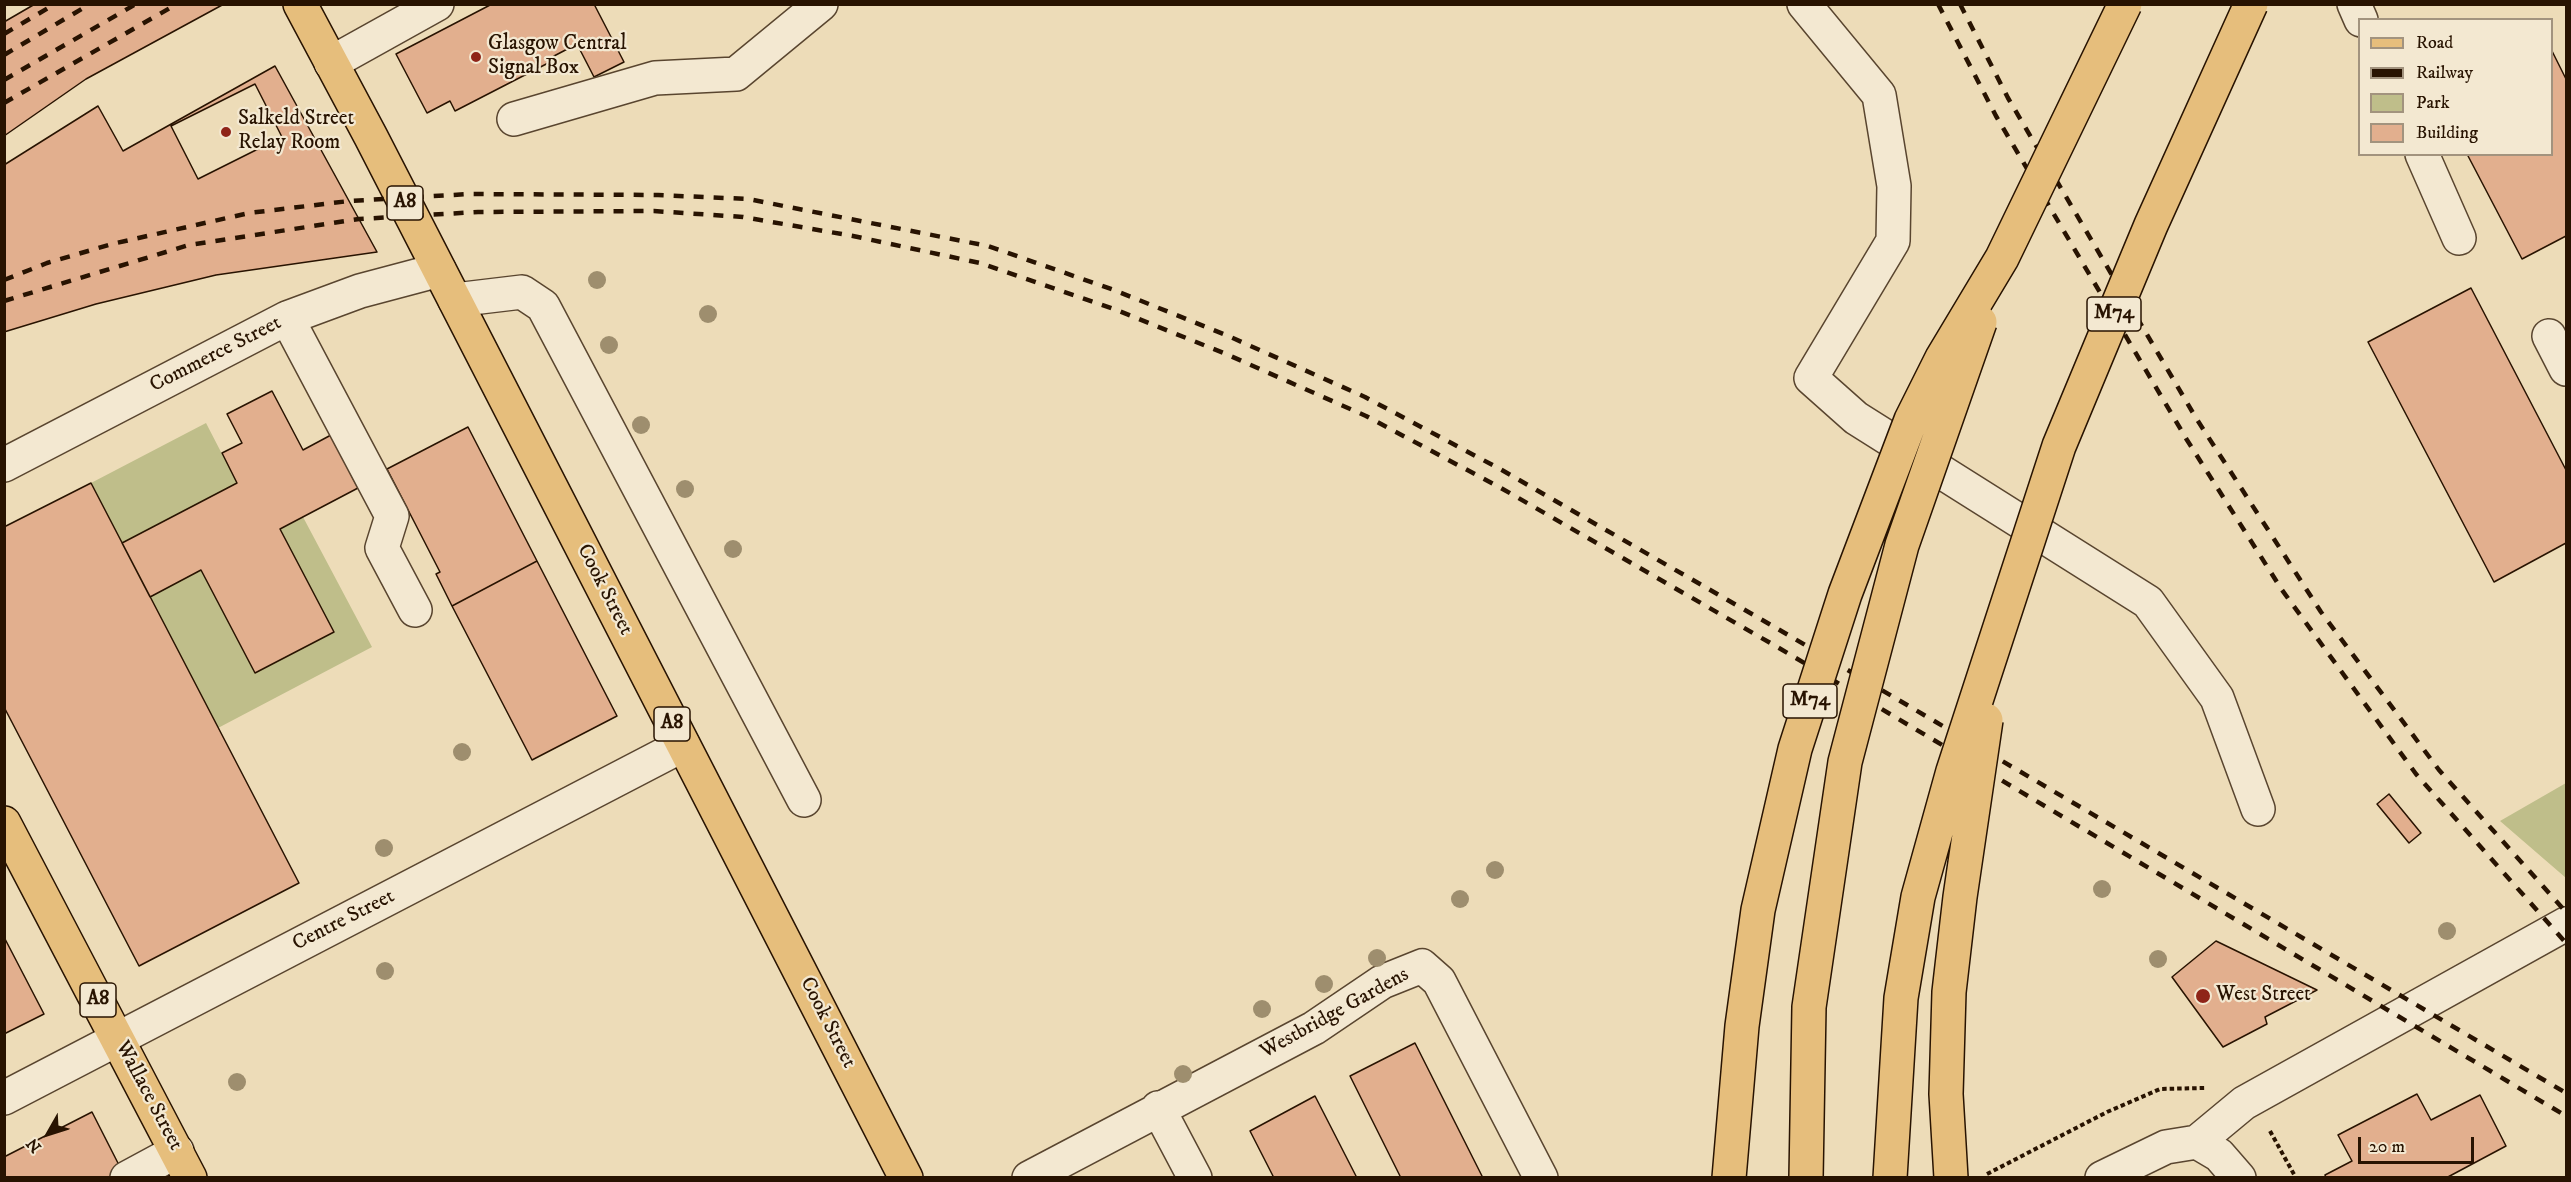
<!DOCTYPE html>
<style>
body{margin:0}
#map{position:relative;width:2571px;height:1182px;overflow:hidden;background:#eddcb8;font-family:"IM FELL DW Pica",serif}
canvas{display:block}
.frame{position:absolute;inset:0;border:6px solid #281301;pointer-events:none}
.legend{position:absolute;left:2358px;top:18px;width:195px;height:138px;box-sizing:border-box;background:#f3e8d1;border:2px solid #a2937e;margin:0;padding:8px 10px;list-style:none;font-size:18px;color:#281301}
.legend li{display:flex;align-items:center;gap:12px;height:30px}
.legend b{width:30px;border:2px solid #a2937e}
.north{position:absolute;left:18px;top:1104px;width:60px;height:60px;-webkit-text-stroke:4px #f3e8d1;paint-order:stroke;rotate:231deg;font-size:16px;font-weight:700;line-height:24px;text-align:center;color:#281301}
.north::after{content:'';display:block;margin:auto;width:21px;height:27px;background:#281301;clip-path:polygon(50% 0,100% 100%,50% 72%,0 100%)}
.scale{position:absolute;left:2358px;top:1137px;width:116px;height:27px;box-sizing:border-box;border:3px solid #281301;border-top:0;padding-left:8px;font-size:18px;line-height:21px;white-space:nowrap;color:#281301;-webkit-text-stroke:4px #f3e8d1;paint-order:stroke}
</style>
<div id="map">
<canvas width="2571" height="1182"></canvas>
<div class="frame"></div>
<ul class="legend">
<li><b style="height:8px;background:#e6be7c"></b>Road</li>
<li><b style="height:8px;background:#281301"></b>Railway</li>
<li><b style="height:16px;background:#bfbe8a"></b>Park</li>
<li><b style="height:16px;background:#e2af8e"></b>Building</li>
</ul>
<div class="north">N</div>
<div class="scale">20 m</div>
</div>
<script>
const g = document.querySelector('canvas').getContext('2d');
g.lineJoin = 'round';
function paint(path, color) { g.fillStyle = color; g.fill(path, 'evenodd'); }
const shape = rows => new Path2D(rows.map(r => 'M' + r).join(''));
function stroke(path, color, width, dash) { g.strokeStyle = color; g.lineWidth = width; g.lineCap = dash ? 'butt' : 'round'; g.setLineDash(dash || []); g.stroke(path); }
function label(font, color, halo, rows, align = 'center') {
  g.font = font + ' "IM FELL DW Pica",serif'; g.lineWidth = 4.5; g.setLineDash([]); g.textBaseline = 'middle'; g.strokeStyle = halo; g.fillStyle = color; for (const [text, x, y, turn = 0] of rows) {
    g.save(); g.translate(x, y); g.rotate((+turn || 0) * Math.PI / 180); g.textAlign = isNaN(turn) ? turn : align; if (halo) g.strokeText(text, 0, 0); g.fillText(text, 0, 0); g.restore();
  }
}
paint(shape([
 [206,423,237,483,122,543,91,483],
 [303,517,372,647,218,728,150,597,201,570,255,673,333,632,280,529],
 [2566,783,2566,878,2500,821]
]), '#bfbe8a');
const building = shape([
 [35,4,224,4,86,79,4,136,4,22,35,4],
 [492,4,594,4,624,62,594,77,577,44,554,56,556,59,455,111,450,101,427,113,396,54,492,4],
 [2552,51,2566,79,2566,236,2522,259,2467,154,2552,154,2552,51],
 [275,66,377,252,216,275,96,304,4,332,4,165,98,106,123,151,275,66],
 [255,84,282,137,198,179,171,126,255,84],
 [2471,288,2566,470,2566,543,2494,582,2368,342,2471,288],
 [272,391,303,450,331,435,358,488,280,529,334,632,255,673,201,570,150,597,122,543,237,483,222,453,242,443,227,414,272,391],
 [468,427,537,561,452,606,436,574,440,572,387,469,468,427],
 [91,483,299,883,139,966,4,707,4,527,91,483],
 [537,561,617,716,532,760,452,606,537,561],
 [2389,794,2421,833,2409,843,2377,804,2389,794],
 [4,937,44,1014,4,1034,4,937],
 [2216,941,2317,990,2265,1017,2267,1024,2223,1047,2172,977,2216,941],
 [1415,1043,1483,1178,1401,1178,1350,1076,1415,1043],
 [2417,1094,2431,1120,2480,1095,2506,1146,2446,1178,2326,1178,2325,1175,2352,1161,2338,1135,2417,1094],
 [1315,1096,1357,1178,1274,1178,1250,1131,1315,1096],
 [92,1112,122,1171,109,1178,4,1178,4,1157,92,1112]
]);
paint(building, '#e2af8e');
stroke(building, '#281301', 1.5);
const minor = shape([
 [1804,4,1879,95,1894,186,1893,241,1811,378,1856,418,2148,602,2217,698,2258,809],
 [2354,4,2361,20],
 [331,63,437,4],
 [514,119,655,78,736,74,821,4],
 [2422,154,2459,238],
 [455,300,522,292,543,306,804,800],
 [287,318,392,516,382,548,415,610],
 [2549,336,2566,369],
 [4,465,287,318,360,291,439,270],
 [4,1098,683,745],
 [1158,1108,1195,1178],
 [2197,1142,2219,1155,2239,1178],
 [127,1178,177,1151],
 [1029,1178,1314,1028,1382,982,1422,966,1439,981,1541,1178],
 [2102,1178,2166,1147,2197,1142,2244,1103,2566,924]
]);
const major = shape([
 [300,4,371,137,906,1178],
 [4,823,190,1178]
]);
stroke(minor, '#59452f', 36);
stroke(major, '#281301', 36);
stroke(shape([
 [2270,1131,2296,1178],
 [1987,1174,2107,1112,2160,1089,2205,1088]
]), '#281301', 4, [4.5, 3]);
stroke(minor, '#f3e8d1', 33);
stroke(major, '#e6be7c', 33);
stroke(shape([
 [1938,4,1996,116,2187,440,2282,590,2416,774,2566,943],
 [1960,4,2008,98,2196,418,2321,612,2439,770,2566,912],
 [4,34,55,4],
 [4,55,90,4],
 [4,80,136,4],
 [4,103,177,4],
 [4,280,47,263,112,244,249,213,349,201,469,194,658,195,748,199,988,246,1114,290,1226,335,1365,397,1500,469,1778,629,2566,1093],
 [4,301,189,245,359,219,478,212,654,211,743,217,853,236,980,263,1114,309,1226,354,1366,416,1501,488,1779,648,2566,1116]
]), '#281301', 4.5, [10, 10]);
const highwayBridge = shape([
 [1729,1178,1742,1026,1758,910,1795,749,1845,594,1911,420,1942,358,2002,258,2125,4],
 [1806,1178,1809,1007,1845,762,1902,545,1980,322],
 [1890,1178,1901,998,1918,897,1953,771,2059,446,2151,225,2251,4],
 [1951,1178,1946,1094,1949,992,1960,897,1986,720]
]);
stroke(highwayBridge, '#281301', 36, []);
stroke(highwayBridge, '#e6be7c', 33);
g.fillStyle = '#9e8e6e';
for (const [x, y] of [
 [597,280],
 [708,314],
 [609,345],
 [641,425],
 [685,489],
 [733,549],
 [462,752],
 [384,848],
 [1495,870],
 [2102,889],
 [1460,899],
 [2447,931],
 [1377,958],
 [2158,959],
 [385,971],
 [1324,984],
 [1262,1009],
 [1183,1074],
 [237,1082]
]) { g.beginPath(); g.arc(x, y, 9, 0, 2 * Math.PI); g.fill(); }
for (const [x, y, r, color] of [
 [476,57,6,"#8f2418"],
 [226,132,6,"#8f2418"],
 [2203,996,8,"#8f2418"]
]) { const dot = new Path2D(); dot.arc(x, y, r, 0, 2 * Math.PI); g.fillStyle = color; g.fill(dot); stroke(dot, '#f3e8d1', 2); }
for (const [x, y, w] of [
 [405,203,36],
 [2114,314,54],
 [1810,701,54],
 [672,724,36],
 [98,1000,36]
]) { const box = new Path2D(); box.roundRect(x - w / 2, y - 17, w, 34, 4.5); g.fillStyle = '#f3e8d1'; g.fill(box); stroke(box, '#281301', 1.5); }
label('bold 20px', '#281301', null, [
 ["A8",405,203],
 ["M74",2114,314],
 ["M74",1810,701],
 ["A8",672,724],
 ["A8",98,1000]
]);
label('21px', '#281301', '#f3e8d1', [
 ["Glasgow Central",488,45],
 ["Signal Box",488,69],
 ["Salkeld Street",238,120],
 ["Relay Room",238,144],
 ["West Street",2216,996]
], 'left');
label('21px', '#281301', '#f3e8d1', [
 ["Commerce Street",216,355,-27],
 ["Cook Street",604,590,63],
 ["Centre Street",344,921,-27],
 ["Westbridge Gardens",1335,1014,-29],
 ["Cook Street",827,1023,63],
 ["Wallace Street",148,1096,62]
]);
</script>
